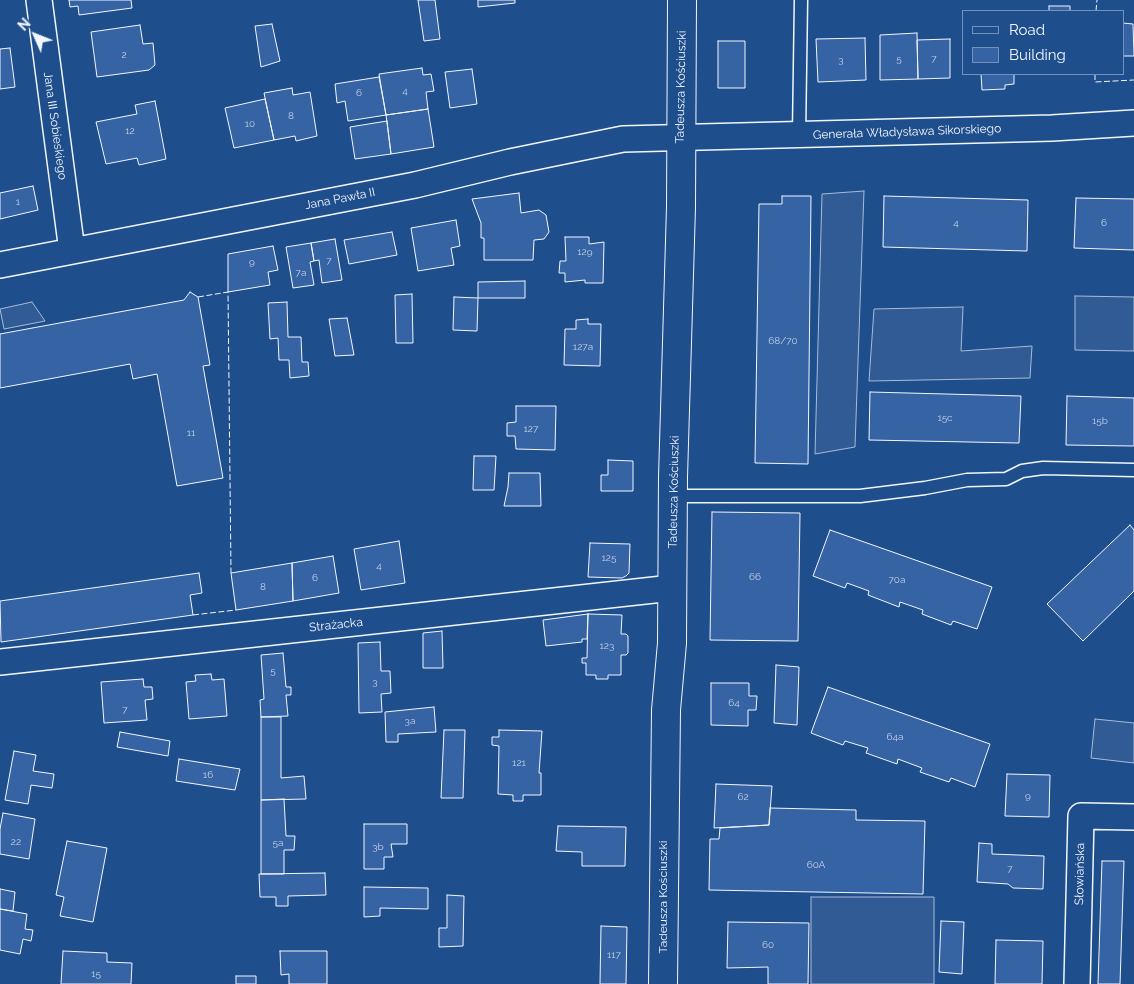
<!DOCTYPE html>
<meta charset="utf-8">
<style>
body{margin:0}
#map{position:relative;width:1134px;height:984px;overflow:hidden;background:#1f4e8c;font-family:Raleway,sans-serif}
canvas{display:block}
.legend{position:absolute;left:962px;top:10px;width:162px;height:65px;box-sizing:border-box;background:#1f4e8c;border:1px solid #7391ba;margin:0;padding:6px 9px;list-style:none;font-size:15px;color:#f2f6ff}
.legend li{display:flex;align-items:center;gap:10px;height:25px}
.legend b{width:25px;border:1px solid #7391ba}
.north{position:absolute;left:10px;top:10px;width:50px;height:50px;-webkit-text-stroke:4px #1f4e8c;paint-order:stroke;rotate:314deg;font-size:14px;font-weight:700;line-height:20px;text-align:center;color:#f2f6ff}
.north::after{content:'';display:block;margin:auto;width:18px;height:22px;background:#f2f6ff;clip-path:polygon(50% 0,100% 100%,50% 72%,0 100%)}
</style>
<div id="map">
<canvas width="1134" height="984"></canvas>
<ul class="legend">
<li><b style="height:6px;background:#1f4e8c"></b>Road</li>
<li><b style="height:14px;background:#3563a3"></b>Building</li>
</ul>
<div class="north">N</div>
</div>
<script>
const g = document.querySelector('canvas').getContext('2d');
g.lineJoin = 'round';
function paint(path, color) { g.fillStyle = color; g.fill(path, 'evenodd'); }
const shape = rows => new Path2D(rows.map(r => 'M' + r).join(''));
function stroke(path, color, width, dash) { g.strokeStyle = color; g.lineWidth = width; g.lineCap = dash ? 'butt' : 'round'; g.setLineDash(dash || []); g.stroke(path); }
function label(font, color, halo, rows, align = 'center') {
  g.font = font + ' Raleway,sans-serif'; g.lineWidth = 4; g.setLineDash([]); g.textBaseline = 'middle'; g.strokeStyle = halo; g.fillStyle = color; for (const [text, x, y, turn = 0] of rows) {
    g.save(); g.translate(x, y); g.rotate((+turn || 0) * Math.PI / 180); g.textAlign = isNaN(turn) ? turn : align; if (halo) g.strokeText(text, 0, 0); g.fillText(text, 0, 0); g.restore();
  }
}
const built = shape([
 [864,191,855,447,815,454,822,194,864,191],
 [1075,296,1134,297,1134,351,1075,350,1075,296],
 [32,302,45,321,4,329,0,309,32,302],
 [963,307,961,351,1032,346,1030,378,869,381,874,309,963,307],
 [1095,719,1134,723,1134,763,1091,758,1095,719],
 [811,897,934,897,934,984,811,984,811,897]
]);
paint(built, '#305b95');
stroke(built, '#a8bbd7', 1);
const building = shape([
 [69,0,131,0,132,8,79,15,78,6,70,7,69,0],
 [418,0,435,0,440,39,424,41,418,0],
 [478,0,515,0,515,3,478,7,478,0],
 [1049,6,1070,6,1070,11,1049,11,1049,6],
 [1123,23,1133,24,1134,56,1123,56,1123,23],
 [272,24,280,61,261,67,255,26,272,24],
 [140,25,143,44,153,43,155,65,149,70,97,77,91,32,140,25],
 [917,33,918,79,880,80,880,35,917,33],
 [865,38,866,80,818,82,816,39,865,38],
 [950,39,950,78,918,79,917,40,950,39],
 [718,41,745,41,745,88,718,88,718,41],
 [10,48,15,87,0,89,0,49,10,48],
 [422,68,423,75,431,74,434,91,426,92,428,109,386,115,379,74,422,68],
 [472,69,477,104,450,108,445,72,472,69],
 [981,74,1014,74,1014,84,1005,85,1005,89,982,90,981,74],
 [379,77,386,115,348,121,345,101,337,103,335,84,379,77],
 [292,88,293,95,310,92,317,136,296,141,295,136,274,140,264,93,292,88],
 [265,99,274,140,234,148,225,108,265,99],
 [155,101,166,159,139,165,137,158,106,164,96,122,137,114,135,105,155,101],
 [428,109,434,147,391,154,386,115,428,109],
 [387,121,391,154,355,159,350,127,387,121],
 [33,186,38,210,0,219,0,193,33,186],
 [519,193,521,213,539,210,546,215,549,232,544,239,534,240,533,260,484,260,484,238,481,238,481,223,472,199,519,193],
 [782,196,811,196,808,464,755,463,759,204,782,204,782,196],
 [884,196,1028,200,1027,251,883,247,884,196],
 [1076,198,1134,199,1134,250,1074,248,1076,198],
 [456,220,460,246,451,248,454,265,418,271,411,228,456,220],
 [392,232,397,255,349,264,344,240,392,232],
 [565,237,589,237,589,244,604,242,603,283,585,283,585,280,565,282,565,273,559,273,560,261,566,261,565,237],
 [335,239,342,280,322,283,319,260,314,261,311,243,335,239],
 [311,243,314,261,310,262,314,285,293,288,286,247,311,243],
 [273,246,278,270,268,272,270,285,228,292,228,254,273,246],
 [525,281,525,298,478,298,478,282,525,281],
 [190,292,198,297,210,365,203,366,223,478,177,486,157,374,133,379,130,364,0,388,0,334,184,300,190,292],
 [412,294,413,343,396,343,395,295,412,294],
 [454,297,478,298,477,331,453,330,454,297],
 [287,302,288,337,301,337,302,362,308,362,309,376,290,378,289,360,279,360,278,338,270,339,268,303,287,302],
 [347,318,354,355,335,356,329,319,347,318],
 [588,319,588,324,601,324,600,366,564,365,565,329,576,329,576,320,588,319],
 [870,392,1021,396,1019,443,869,440,870,392],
 [1067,396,1134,398,1134,446,1066,445,1067,396],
 [516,406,556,406,555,450,516,449,515,436,507,436,507,423,516,422,516,406],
 [474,456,496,456,494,490,473,490,474,456],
 [608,460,633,461,633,491,601,491,601,475,608,475,608,460],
 [509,473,540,473,541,506,504,506,508,487,509,473],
 [712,512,800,513,798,641,710,640,712,512],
 [1130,525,1134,530,1134,591,1083,641,1047,604,1130,525],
 [830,530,992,587,977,629,953,621,951,625,922,614,923,610,900,602,899,607,868,595,869,591,847,583,845,588,813,576,830,530],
 [399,541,405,583,361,590,354,549,399,541],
 [590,543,630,544,629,573,626,576,622,578,588,577,590,543],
 [333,556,339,593,293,601,292,563,333,556],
 [292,563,293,601,236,610,231,573,292,563],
 [199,573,202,593,190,595,193,615,1,642,0,601,199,573],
 [588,614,622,615,621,634,626,634,628,636,628,653,626,655,621,655,621,675,608,675,608,679,596,679,596,675,586,675,586,663,582,663,582,658,587,658,588,614],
 [588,614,587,639,582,639,582,642,546,646,543,620,588,614],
 [442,631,443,668,423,668,423,633,442,631],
 [380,642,381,671,390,671,391,693,381,694,382,712,359,713,358,643,380,642],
 [283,653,286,687,291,687,291,695,286,695,288,716,261,717,260,700,264,699,261,655,283,653],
 [776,665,799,667,797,725,774,723,776,665],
 [211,674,212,680,224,679,227,716,189,719,186,682,196,681,195,675,211,674],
 [143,679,144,687,152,687,153,699,145,700,147,720,104,723,101,682,143,679],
 [711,683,749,683,749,696,757,696,756,710,748,710,748,726,711,725,711,683],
 [828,687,990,744,975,787,951,778,949,782,920,772,922,768,898,759,897,764,866,753,868,748,845,741,843,745,811,733,828,687],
 [434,707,436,732,398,734,398,742,386,742,385,712,434,707],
 [261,717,281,717,281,778,304,776,306,799,261,800,261,717],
 [444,730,465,730,463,798,441,798,444,730],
 [499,730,542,731,539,773,541,773,541,795,523,795,523,801,513,801,513,795,498,794,499,746,492,745,492,737,499,737,499,730],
 [120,732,170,741,168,756,117,747,120,732],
 [14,751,36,755,33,771,54,774,52,788,31,785,28,804,5,800,14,751],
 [179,759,240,769,235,790,176,781,179,759],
 [1007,774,1050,775,1049,817,1005,816,1007,774],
 [716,784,772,786,769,825,714,828,716,784],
 [284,799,286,836,295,836,294,850,284,850,284,874,261,874,261,800,284,799],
 [770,808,856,810,856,820,925,821,923,894,709,890,710,839,719,839,720,828,769,825,770,808],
 [3,813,35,819,29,859,0,854,0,829,3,813],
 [364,824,407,824,407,844,391,844,393,857,384,857,384,869,364,869,364,824],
 [558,826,626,827,625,866,582,866,582,852,556,851,558,826],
 [67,841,107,848,93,922,60,916,64,897,56,895,67,841],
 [979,843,992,844,992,854,1044,856,1043,889,1013,888,1008,884,977,882,979,843],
 [1102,861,1124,861,1120,984,1098,984,1102,861],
 [325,873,326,895,288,896,288,906,276,906,276,897,260,897,259,874,325,873],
 [364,887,428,888,428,909,380,908,380,916,364,917,364,887],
 [0,889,15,892,13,911,0,909,0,889],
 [447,895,464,896,463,946,439,947,439,928,447,928,447,895],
 [0,909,27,914,25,929,33,930,31,941,23,939,20,954,0,950,0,909],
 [941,921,964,922,962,974,939,972,941,921],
 [728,922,809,923,808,984,768,984,768,967,727,968,728,922],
 [601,926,627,927,626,984,600,984,601,926],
 [996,940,1043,941,1042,984,995,984,996,940],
 [63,951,107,953,107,962,132,963,131,984,61,984,63,951],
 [280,951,327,951,327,984,289,984,289,974,281,975,280,951],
 [236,976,256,976,256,984,236,984,236,976]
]);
paint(building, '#3563a3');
stroke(building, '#f2f6ff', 1);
const lane = shape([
 [799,135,801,0],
 [673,496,860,496,925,488,967,480,1006,479,1022,471,1043,468,1134,470]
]);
const street = shape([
 [39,0,72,251],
 [0,265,415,185,510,162,623,139,1052,128,1134,123],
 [0,662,672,588],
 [1077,984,1081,816,1134,817]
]);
const secondary = shape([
 [663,984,666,710,672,643,673,477,681,207,682,0]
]);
stroke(lane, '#f2f6ff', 15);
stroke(street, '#f2f6ff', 28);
stroke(secondary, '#f2f6ff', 30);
stroke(lane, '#1f4e8c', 12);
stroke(street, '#1f4e8c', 25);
stroke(secondary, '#1f4e8c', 28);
stroke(shape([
 [1096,11,1097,0],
 [1095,74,1095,82,1134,80],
 [198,297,228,292,231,573],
 [193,615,236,610]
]), '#f2f6ff', 1, [6, 2.5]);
label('10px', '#c3d1e8', null, [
 ["2",124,55],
 ["5",899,59],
 ["7",934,59],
 ["3",841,60],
 ["4",405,91],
 ["6",359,93],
 ["8",291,116],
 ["10",250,124],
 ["12",130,131],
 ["1",18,202],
 ["4",956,223],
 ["6",1104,223],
 ["129",585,252],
 ["7",329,261],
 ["9",252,262],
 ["7a",301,273],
 ["68/70",783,341],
 ["127a",583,347],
 ["15c",945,418],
 ["15b",1100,421],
 ["127",531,429],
 ["11",191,433],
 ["125",609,558],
 ["4",379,566],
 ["66",755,577],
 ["6",315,578],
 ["70a",897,580],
 ["8",263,587],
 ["123",607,646],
 ["5",273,671],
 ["3",375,682],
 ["64",734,703],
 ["7",125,710],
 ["3a",410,721],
 ["64a",895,737],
 ["121",519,763],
 ["16",208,775],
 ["9",1028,796],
 ["62",743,797],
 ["22",16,842],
 ["5a",278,843],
 ["3b",378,847],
 ["60A",816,865],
 ["7",1010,869],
 ["60",768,945],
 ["117",614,955],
 ["15",96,974]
]);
label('12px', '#f2f6ff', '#1f4e8c', [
 ["Tadeusza Kościuszki",681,87,-89],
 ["Jana III Sobieskiego",55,126,82],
 ["Generała Władysława Sikorskiego",907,132,-2],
 ["Jana Pawła II",340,199,-11],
 ["Tadeusza Kościuszki",674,492,-89],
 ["Strażacka",336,625,-6],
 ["Słowiańska",1080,874,-89],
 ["Tadeusza Kościuszki",663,897,-90]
]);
</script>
